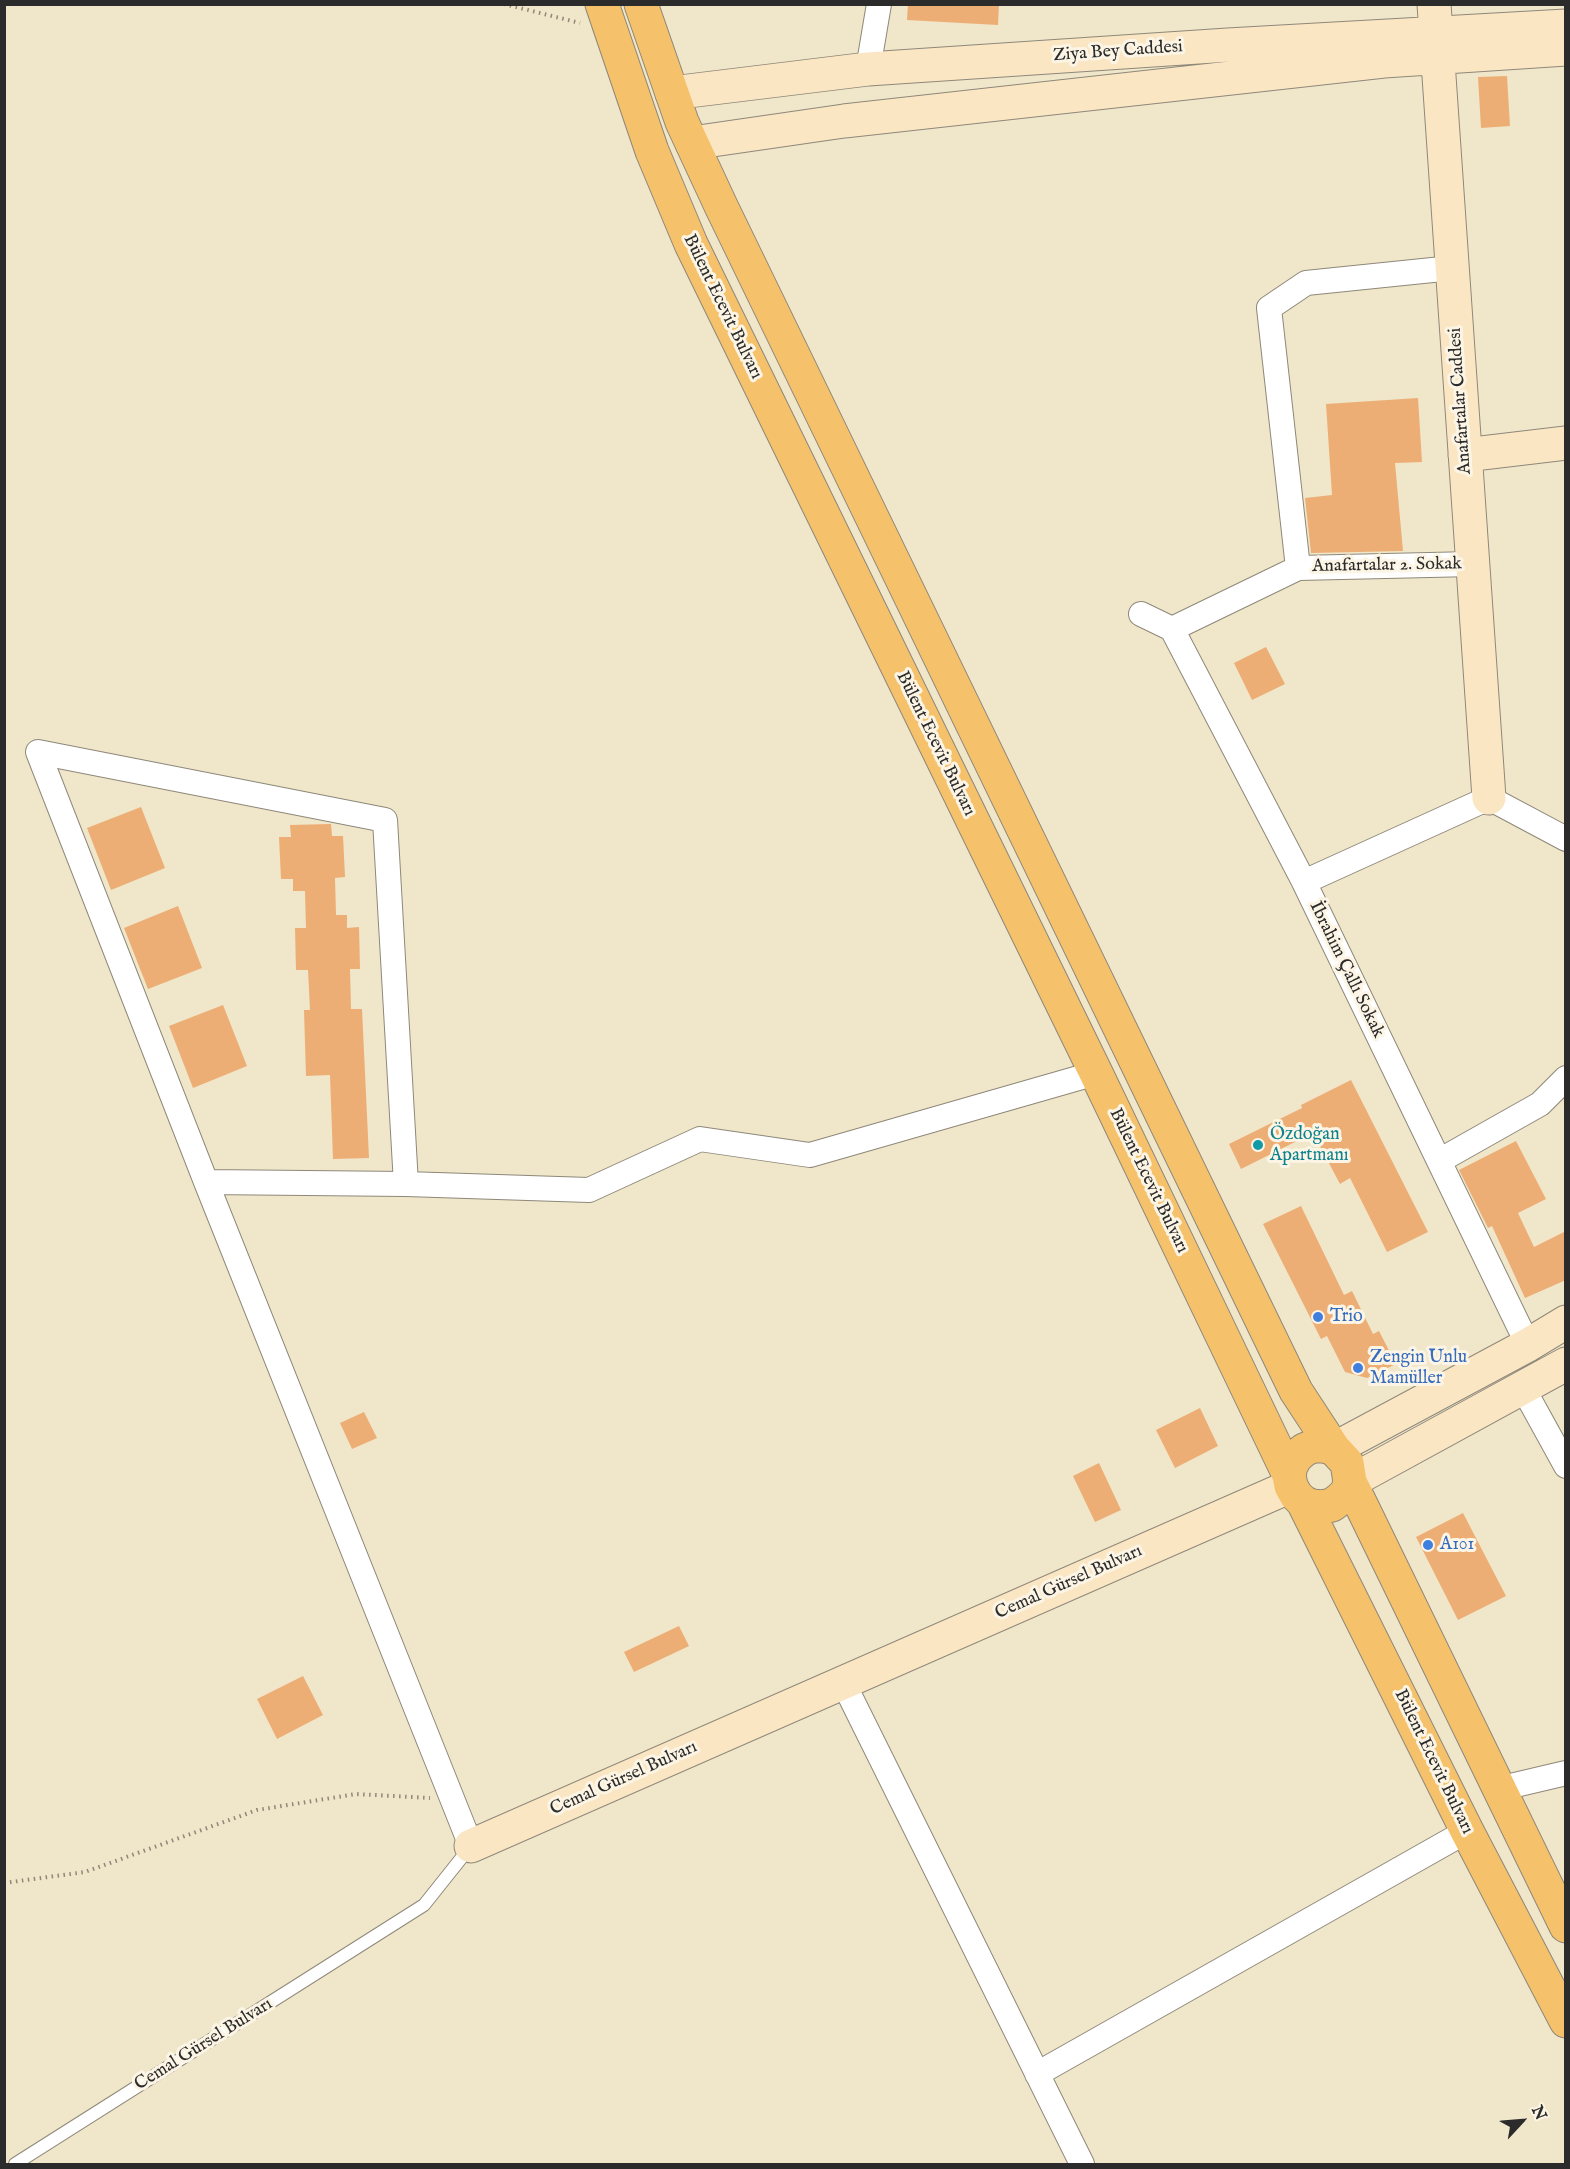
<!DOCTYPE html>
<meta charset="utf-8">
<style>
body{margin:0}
#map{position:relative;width:1570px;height:2169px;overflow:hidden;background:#f0e6c9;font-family:"IM FELL English",serif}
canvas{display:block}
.frame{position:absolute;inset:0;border:6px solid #2b2b2b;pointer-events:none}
.north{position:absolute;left:1492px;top:2091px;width:60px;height:60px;-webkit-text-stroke:4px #fcf5e5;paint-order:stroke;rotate:64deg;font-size:16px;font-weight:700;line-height:24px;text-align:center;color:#2b2b2b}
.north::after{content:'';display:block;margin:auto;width:21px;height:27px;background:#2b2b2b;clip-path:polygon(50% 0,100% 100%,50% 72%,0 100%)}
</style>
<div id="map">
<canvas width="1570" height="2169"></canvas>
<div class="frame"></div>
<div class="north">N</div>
</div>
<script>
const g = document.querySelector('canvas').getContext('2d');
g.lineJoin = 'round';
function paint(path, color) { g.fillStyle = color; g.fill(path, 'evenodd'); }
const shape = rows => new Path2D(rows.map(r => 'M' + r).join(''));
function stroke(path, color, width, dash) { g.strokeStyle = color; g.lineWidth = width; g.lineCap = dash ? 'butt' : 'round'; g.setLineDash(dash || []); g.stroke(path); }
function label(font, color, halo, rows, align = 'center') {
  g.font = font + ' "IM FELL English",serif'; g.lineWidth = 6; g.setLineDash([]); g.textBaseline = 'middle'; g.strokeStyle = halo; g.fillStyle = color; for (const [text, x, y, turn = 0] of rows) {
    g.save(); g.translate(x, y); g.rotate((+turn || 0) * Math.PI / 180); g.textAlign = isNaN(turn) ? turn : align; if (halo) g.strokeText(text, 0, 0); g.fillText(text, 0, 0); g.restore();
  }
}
paint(shape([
 [908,4,999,4,998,25,907,20],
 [1507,76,1510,126,1481,128,1478,77],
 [1418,398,1422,462,1395,463,1403,551,1311,553,1305,498,1332,495,1326,404],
 [1266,647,1285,684,1252,700,1234,663],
 [141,807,165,868,111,890,87,828],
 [331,824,332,836,343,836,345,877,335,878,336,915,347,915,347,928,359,927,360,969,350,969,351,1009,362,1009,369,1158,333,1159,330,1075,306,1076,304,1010,310,1010,308,970,296,970,295,928,306,928,305,891,293,891,293,879,281,879,279,837,291,837,290,825],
 [178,906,202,968,148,989,124,928],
 [223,1005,247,1066,193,1088,169,1026],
 [1351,1080,1428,1232,1387,1252,1350,1178,1340,1184,1313,1133,1241,1169,1229,1144,1302,1108,1301,1105],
 [1516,1141,1546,1199,1518,1213,1534,1247,1566,1231,1566,1280,1525,1298,1492,1226,1488,1228,1459,1170],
 [1301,1206,1344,1295,1352,1291,1373,1334,1379,1331,1396,1364,1367,1378,1345,1372,1327,1336,1321,1339,1263,1224],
 [1200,1408,1218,1446,1175,1468,1156,1430],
 [364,1412,377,1438,352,1449,340,1423],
 [1099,1463,1121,1510,1095,1522,1073,1476],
 [1463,1513,1506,1596,1458,1620,1416,1537],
 [679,1626,689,1646,634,1672,624,1652],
 [303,1676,323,1715,277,1739,257,1699]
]), '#ecae75');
const lane = shape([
 [15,2164,424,1905,471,1846]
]);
const street = shape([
 [868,69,879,4],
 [1298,568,1269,308,1306,283,1452,268],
 [1141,614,1172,629,1304,882,1528,1345],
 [1172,629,1298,568,1473,564],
 [1304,882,1489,798,1566,839],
 [1439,1161,1540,1104,1566,1078],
 [206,1182,406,1184,589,1190,700,1139,810,1155,1096,1073],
 [406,1184,385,820,38,752,206,1182,471,1846],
 [1523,1388,1566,1466],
 [843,1682,1082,2164],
 [1498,1789,1566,1773],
 [1037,2074,1467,1831]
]);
const secondary = shape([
 [1434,4,1489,798],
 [672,93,868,69,1228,45,1566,26],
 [692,143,844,121,1384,61,1566,49],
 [1465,455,1566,443],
 [1334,1449,1528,1345,1566,1322],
 [1350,1482,1566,1364],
 [471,1846,1291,1486]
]);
const primary = shape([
 [602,4,652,151,691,244,1096,1073,1289,1475,1291,1486,1296,1495,1303,1502,1312,1506,1322,1507,1332,1505,1340,1499,1347,1492,1350,1482,1347,1463,1334,1449,1324,1446,1313,1446,1304,1450,1296,1457,1291,1466,1289,1475],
 [641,4,682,122,721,206,1296,1391,1334,1449],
 [1350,1482,1566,1926],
 [1303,1502,1467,1831,1566,2021]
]);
stroke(lane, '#8e887a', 14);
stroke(street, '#8e887a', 26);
stroke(secondary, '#8e887a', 35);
stroke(primary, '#8e887a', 35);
stroke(shape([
 [504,4,580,23],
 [4,1883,85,1872,257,1810,356,1794,430,1798]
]), '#8e887a', 4, [1.5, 4.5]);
stroke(lane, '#fff', 12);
stroke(street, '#fff', 24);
stroke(secondary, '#fbe6c4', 33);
stroke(primary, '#f5c16b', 33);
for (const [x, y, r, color] of [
 [1258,1145,6,"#0f9aa8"],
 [1318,1317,6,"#3f7fe0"],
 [1358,1368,6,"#3f7fe0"],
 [1428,1545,6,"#3f7fe0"]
]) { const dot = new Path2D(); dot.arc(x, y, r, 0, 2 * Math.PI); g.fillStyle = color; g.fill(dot); stroke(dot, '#fcf5e5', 2); }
label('18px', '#2b2b2b', '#fcf5e5', [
 ["Ziya Bey Caddesi",1118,52,-4],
 ["Bülent Ecevit Bulvarı",722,307,64],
 ["Anafartalar Caddesi",1461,401,-94],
 ["Anafartalar 2. Sokak",1387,566,-1],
 ["Bülent Ecevit Bulvarı",935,744,64],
 ["İbrahim Çallı Sokak",1346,970,64],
 ["Bülent Ecevit Bulvarı",1148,1181,64],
 ["Cemal Gürsel Bulvarı",1069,1583,-24],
 ["Bülent Ecevit Bulvarı",1433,1762,64],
 ["Cemal Gürsel Bulvarı",624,1779,-24],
 ["Cemal Gürsel Bulvarı",204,2045,-32]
]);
label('18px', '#0d838f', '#fcf5e5', [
 ["Özdoğan",1270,1135],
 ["Apartmanı",1270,1156]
], 'left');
label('18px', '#366cbe', '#fcf5e5', [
 ["Trio",1330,1317],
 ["Zengin Unlu",1370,1358],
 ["Mamüller",1370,1379],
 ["A101",1440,1545]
], 'left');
</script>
